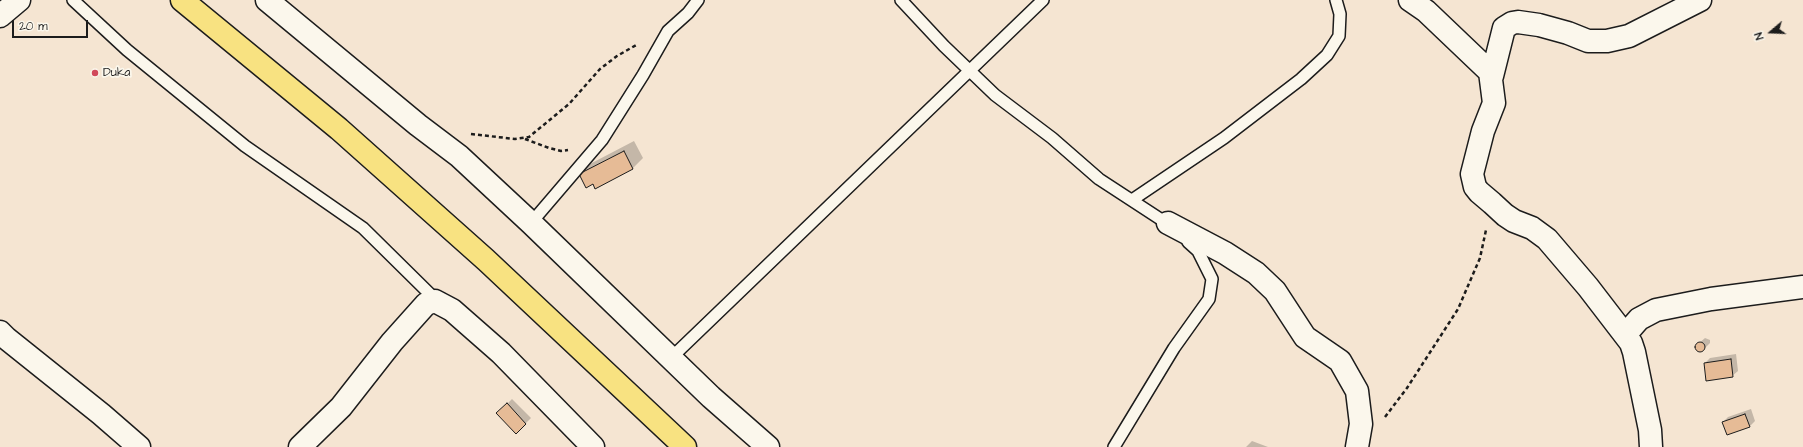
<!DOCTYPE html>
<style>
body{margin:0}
#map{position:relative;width:1803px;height:447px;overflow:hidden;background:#f5e5d2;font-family:"Architects Daughter",sans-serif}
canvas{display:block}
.north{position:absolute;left:1751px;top:12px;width:40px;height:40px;-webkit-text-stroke:3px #fbf7ec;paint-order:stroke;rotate:251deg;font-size:11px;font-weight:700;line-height:16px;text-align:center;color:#1c1c1c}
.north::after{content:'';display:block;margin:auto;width:14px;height:18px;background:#1c1c1c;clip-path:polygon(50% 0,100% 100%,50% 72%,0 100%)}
.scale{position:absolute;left:12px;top:20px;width:76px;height:18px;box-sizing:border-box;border:2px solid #1c1c1c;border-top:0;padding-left:5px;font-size:12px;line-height:14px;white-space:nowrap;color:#1c1c1c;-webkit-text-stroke:3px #fbf7ec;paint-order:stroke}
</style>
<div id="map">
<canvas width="1803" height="447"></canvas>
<div class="north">N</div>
<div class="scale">20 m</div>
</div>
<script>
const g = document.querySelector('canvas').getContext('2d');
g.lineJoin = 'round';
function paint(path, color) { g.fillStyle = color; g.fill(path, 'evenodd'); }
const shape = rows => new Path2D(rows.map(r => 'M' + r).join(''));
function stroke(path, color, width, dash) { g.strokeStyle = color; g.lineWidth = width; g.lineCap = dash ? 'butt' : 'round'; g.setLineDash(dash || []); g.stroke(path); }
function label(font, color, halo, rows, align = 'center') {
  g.font = font + ' "Architects Daughter",sans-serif'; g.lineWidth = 3.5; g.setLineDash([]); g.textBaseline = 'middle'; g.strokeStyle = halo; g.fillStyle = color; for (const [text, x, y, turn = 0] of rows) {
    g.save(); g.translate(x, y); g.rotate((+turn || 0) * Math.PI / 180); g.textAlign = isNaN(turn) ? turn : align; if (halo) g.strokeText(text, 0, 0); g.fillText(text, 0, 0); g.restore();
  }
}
paint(shape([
 [634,141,643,158,633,168,596,188,593,183,580,174,590,164],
 [1705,338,1710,340,1710,343,1702,351,1699,351,1697,349,1697,345],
 [1736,354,1738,371,1732,376,1705,363,1710,358],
 [512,399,531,418,516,433,498,413],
 [1751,409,1755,421,1750,426,1728,434,1723,422,1728,417],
 [1252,441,1268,447,1246,447]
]), '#0003');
const building = shape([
 [624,151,633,169,595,189,593,184,586,188,579,174,624,151],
 '1695 347a5 5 0 1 1 10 0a5 5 0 1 1-10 0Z',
 [1731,359,1733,377,1706,381,1704,363,1731,359],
 [507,403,526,424,516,434,496,413,507,403],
 [1745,414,1750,427,1727,435,1722,422,1745,414]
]);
paint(building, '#e6bb96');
stroke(building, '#1c1c1c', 1);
const lane = shape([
 [73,0,127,50,245,146,363,228,438,302],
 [901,0,944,46,995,95,1052,138,1099,179,1171,226],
 [1132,200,1224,138,1301,79,1327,55,1339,36,1340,14,1336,0],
 [531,223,602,140,643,75,668,31,688,13,698,0],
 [671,358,1043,0],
 [1114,447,1174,348,1209,299,1212,279,1198,251,1188,242]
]);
const street = shape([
 [267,0,418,125,459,156,531,223,711,397,768,447],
 [1410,0,1426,11,1490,72,1494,103,1483,131,1472,174,1475,187,1479,192,1492,203,1505,215,1514,221,1532,228,1547,239,1588,287,1631,343,1634,352,1650,430,1651,447],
 [0,16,19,0],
 [1492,76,1504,28,1512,23,1518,22,1539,25,1568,33,1588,41,1607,41,1629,36,1700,0],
 [1168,223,1225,253,1256,273,1275,291,1305,337,1340,361,1357,391,1361,424,1357,447],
 [0,332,6,338,101,414,139,447],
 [1625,335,1639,319,1656,310,1711,299,1803,287],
 [300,447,341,407,392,342,426,304,435,301,452,310,501,353,593,447]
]);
const highway = shape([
 [182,0,339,129,486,260,685,447]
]);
stroke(lane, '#1c1c1c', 14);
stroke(street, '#1c1c1c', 25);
stroke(highway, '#1c1c1c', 25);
stroke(shape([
 [471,134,515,139,529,137,569,104,600,69,617,56,638,44],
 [525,139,549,148,561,151,568,150],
 [1385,417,1407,388,1458,309,1480,258,1486,230]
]), '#1c1c1c', 2.5, [4, 3]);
stroke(lane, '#fbf7ec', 11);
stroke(street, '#fbf7ec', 22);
stroke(highway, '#f8e281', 22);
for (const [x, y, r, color] of [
 [95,73,4,"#d1495b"]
]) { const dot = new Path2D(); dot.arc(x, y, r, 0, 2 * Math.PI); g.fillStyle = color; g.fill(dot); stroke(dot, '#fbf7ec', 1.5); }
label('12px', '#1c1c1c', '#fbf7ec', [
 ["Duka",103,73]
], 'left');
</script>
